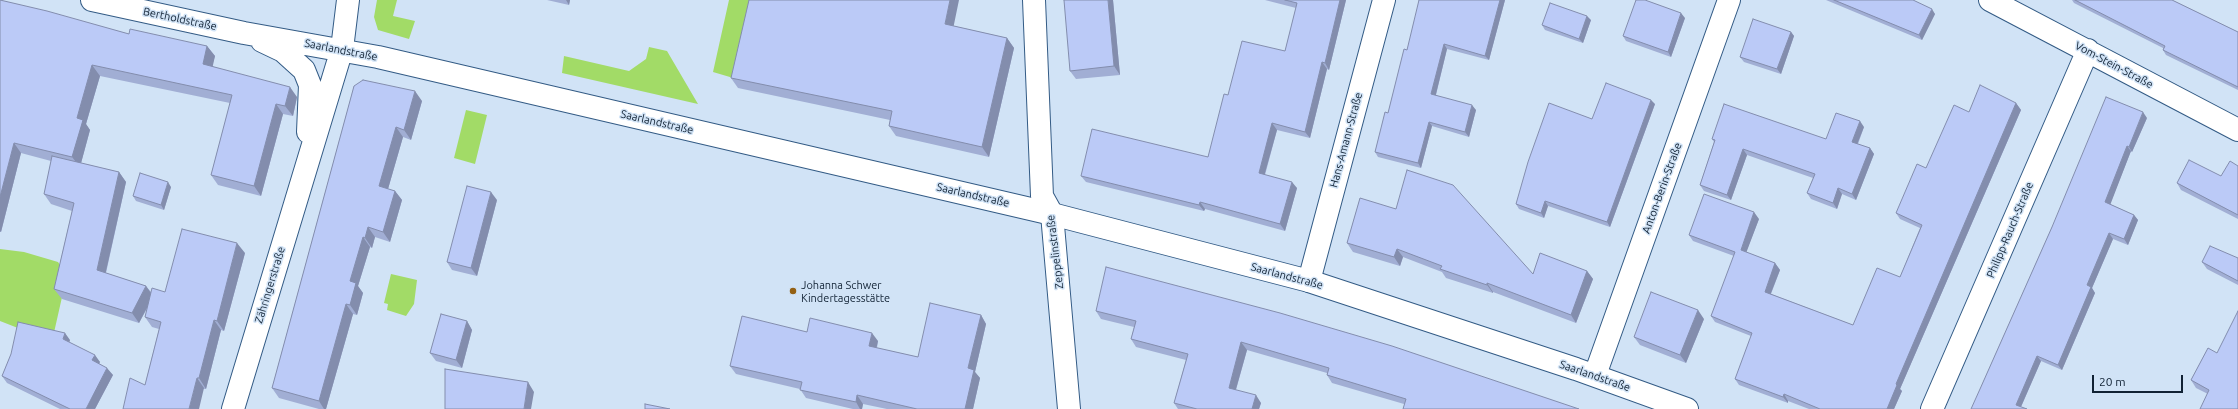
<!DOCTYPE html>
<meta charset="utf-8">
<style>
body{margin:0}
#map{position:relative;width:2238px;height:409px;overflow:hidden;background:#d1e3f6;font-family:Ubuntu,sans-serif}
canvas{display:block}
.scale{position:absolute;left:2092px;top:375px;width:91px;height:18px;box-sizing:border-box;border:2px solid #112234;border-top:0;padding-left:5px;font-size:12px;line-height:14px;white-space:nowrap;color:#112234;-webkit-text-stroke:3px #d1e3f6;paint-order:stroke}
</style>
<div id="map">
<canvas width="2238" height="409"></canvas>
<div class="scale">20 m</div>
</div>
<script>
const g = document.querySelector('canvas').getContext('2d');
g.lineJoin = 'round';
function paint(path, color) { g.fillStyle = color; g.fill(path, 'evenodd'); }
const shape = rows => new Path2D(rows.map(r => 'M' + r).join(''));
function stroke(path, color, width, dash) { g.strokeStyle = color; g.lineWidth = width; g.lineCap = dash ? 'butt' : 'round'; g.setLineDash(dash || []); g.stroke(path); }
function label(font, color, halo, rows, align = 'center') {
  g.font = font + ' Ubuntu,sans-serif'; g.lineWidth = 3; g.setLineDash([]); g.textBaseline = 'middle'; g.strokeStyle = halo; g.fillStyle = color; for (const [text, x, y, turn = 0] of rows) {
    g.save(); g.translate(x, y); g.rotate((+turn || 0) * Math.PI / 180); g.textAlign = isNaN(turn) ? turn : align; if (halo) g.strokeText(text, 0, 0); g.fillText(text, 0, 0); g.restore();
  }
}
paint(shape([
 [377,0,397,0,393,16,415,21,409,39,378,30,374,17],
 [729,0,766,0,740,80,713,72],
 [649,47,667,51,698,104,562,73,564,56,629,71,646,59],
 [466,110,487,115,475,164,454,158],
 [0,249,24,252,58,262,67,275,53,337,23,330,0,321],
 [391,274,417,280,414,304,406,316,387,310,388,304,384,303]
]), '#a2db67');
const street = shape([
 [1034,0,1042,196,1052,214,1069,409],
 [1990,0,2238,130],
 [342,49,348,0],
 [1309,281,1384,0],
 [1595,375,1729,0],
 [1932,409,2088,50]
]);
const secondary = shape([
 [92,0,244,33,378,57,1052,214,1309,281,1576,369,1687,409],
 [262,41,283,51,304,70,310,85,308,132],
 [233,409,342,49]
]);
stroke(street, '#335b85', 24);
stroke(secondary, '#335b85', 24);
stroke(street, '#fff', 22);
stroke(secondary, '#fff', 22);
paint(shape([
 [0,0,129,34,207,46,215,56,212,66,297,97,293,116,283,114,261,196,218,185,211,175,230,103,100,76,86,124,90,130,81,163,119,172,126,182,106,273,146,286,151,292,165,292,245,253,224,331,221,330,206,389,145,385,159,329,152,327,145,317,148,307,139,323,62,299,54,289,72,211,51,204,44,194,51,161,21,153,1,232,0,232],
 [547,0,570,0,569,5],
 [1113,0,1120,75,1076,79,1070,71],
 [1265,0,1346,0,1329,70,1327,69,1310,138,1277,130,1265,175,1297,188,1285,231,1205,209,1204,211,1086,182,1081,176,1208,157,1228,95,1285,51,1296,8],
 [1505,0,1489,60,1447,49,1436,95,1476,110,1469,137,1432,126,1421,168,1378,157,1375,152,1388,113,1407,50],
 [1826,0,1913,0,1935,14,1922,40],
 [2072,0,2172,0,2238,32,2238,90,2166,55,2163,50,2163,48,2074,3],
 [1685,18,1671,57,1626,41,1623,36],
 [1591,20,1583,43,1545,30,1542,25],
 [954,26,1007,38,1014,48,989,157,896,136,889,126,890,120,738,88,731,78],
 [1791,32,1794,36,1781,74,1744,62,1740,57],
 [354,86,422,101,411,140,403,137,388,189,395,191,402,200,390,242,375,237,372,248,370,247,358,286,363,293,357,315,353,314,326,409,319,409,279,398,272,388],
 [2016,103,2021,110,1900,389,1902,391,1894,409,1809,409,1788,401,1788,403,1739,385,1735,379,1751,336,1715,322,1711,316,1734,256,1693,241,1689,235,1759,219,1746,252,1775,263,1780,270,1771,294,1853,325,1900,277,1920,228,1900,219,1896,213,1926,168,1969,112],
 [1655,104,1610,227,1548,206,1544,218,1519,209,1516,204,1592,119],
 [2147,118,2132,152,2131,151,2110,204,2134,215,2138,220,2128,245,2113,239,2092,288,2095,293,2062,370,2041,361,2021,407,1980,389,2052,227],
 [1864,127,1858,144,1870,148,1874,154,1856,200,1842,194,1837,209,1811,199,1807,193,1813,178,1747,155,1731,200,1704,191,1700,185,1714,142,1712,139,1826,139],
 [2238,166,2238,219,2181,190,2177,183,2221,176],
 [171,187,164,210,136,201,133,196],
 [1360,198,1533,274,1587,271,1593,279,1576,323,1493,292,1493,293,1446,278,1442,272,1403,257,1400,266,1353,252,1347,243],
 [497,200,477,276,452,270,447,262],
 [2238,258,2238,285,2207,269,2202,262],
 [1096,311,1579,409,1404,404,1332,383,1327,375,1327,373,1247,350,1236,390,1261,403,1259,409,1178,409,1174,403,1186,360,1136,347,1131,339,1134,327,1101,319],
 [981,315,986,324,975,372,980,378,973,409,887,409,863,404,862,409,853,409,806,398,800,389,736,374,730,366,807,332,878,341,877,348,918,357],
 [1704,319,1686,363,1640,345,1634,337],
 [467,321,472,330,462,368,436,361,430,353],
 [70,340,69,342,100,362,99,363,113,375,95,409,60,409,7,383,2,376,11,354],
 [2208,348,2238,409,2196,388,2191,380]
]), '#a1aed4');
paint(shape([
 [566,0,570,0,569,5],
 [950,0,959,0,952,34,945,24],
 [1108,0,1113,0,1120,75,1114,66],
 [1340,0,1346,0,1329,70,1325,63],
 [1500,0,1505,0,1489,60,1485,56],
 [1932,9,1935,14,1922,40,1919,35],
 [1681,13,1685,18,1671,57,1668,52],
 [1587,16,1591,20,1583,43,1579,39],
 [1791,32,1794,36,1781,74,1777,69],
 [1007,38,1014,48,989,157,982,147],
 [1444,44,1447,49,1435,98,1431,94],
 [207,46,215,56,211,74,203,64],
 [1322,62,1327,69,1310,138,1305,132],
 [92,65,100,76,86,124,90,130,80,167,72,157,77,118],
 [290,87,297,97,293,116,285,106],
 [415,91,422,101,411,140,404,130],
 [1651,100,1655,104,1610,227,1607,222],
 [2016,103,2021,110,1900,389,1902,391,1894,409,1887,409,1896,384],
 [276,104,283,114,261,196,254,186],
 [1472,105,1476,110,1469,137,1465,132],
 [2143,112,2147,118,2132,152,2129,147],
 [1860,121,1864,127,1856,147,1852,142],
 [1429,122,1432,126,1421,168,1418,163],
 [1272,123,1277,130,1263,180,1259,173],
 [396,127,403,137,386,196,379,186],
 [14,143,21,153,1,232,0,231,0,197],
 [2127,146,2131,151,2109,208,2105,202],
 [1870,148,1874,154,1856,200,1852,194],
 [1743,149,1747,155,1731,200,1727,195],
 [119,172,126,182,104,280,97,270],
 [168,182,171,187,164,210,161,205],
 [1292,182,1297,188,1285,231,1280,224],
 [1838,188,1842,194,1837,209,1833,203],
 [395,191,402,200,390,242,383,232],
 [491,192,497,200,477,276,471,268],
 [1545,201,1548,206,1544,218,1541,213],
 [1200,202,1205,209,1204,211,1199,205],
 [1754,212,1759,219,1745,256,1741,250],
 [2134,215,2138,220,2128,245,2124,239],
 [368,227,375,237,372,248,365,238],
 [2109,233,2113,239,2092,288,2095,293,2062,370,2058,365,2087,285],
 [363,237,370,247,358,286,363,293,357,315,350,305,350,281],
 [237,243,245,253,224,331,217,321],
 [1397,249,1403,257,1400,266,1394,257],
 [1775,263,1780,270,1769,298,1765,292],
 [1587,271,1593,279,1576,323,1571,315],
 [1487,283,1493,292,1493,293,1487,285],
 [146,286,153,296,139,323,132,313],
 [346,304,353,314,326,409,324,409,319,401],
 [1698,310,1704,319,1686,363,1680,355],
 [981,315,986,324,975,372,980,378,973,409,965,409,968,368],
 [214,320,221,330,206,389,199,378],
 [467,321,472,330,462,368,456,360],
 [65,333,70,340,68,346,63,339],
 [872,333,878,341,875,354,869,346],
 [1241,342,1247,350,1234,396,1229,388],
 [95,355,100,362,97,367,92,360],
 [2037,356,2041,361,2020,409,2016,405],
 [107,368,113,375,95,409,86,409],
 [197,378,204,388,199,409,189,409],
 [528,382,534,392,531,409,524,409],
 [1784,394,1788,401,1788,403,1783,397],
 [857,395,863,404,862,409,860,409,856,402],
 [1256,395,1261,403,1259,409,1252,409]
]), '#838dad');
const building = shape([
 [0,0,47,11,129,34,130,29,207,46,203,64,290,87,285,106,276,104,254,186,211,175,232,95,92,65,77,118,83,120,72,157,14,143,0,197,0,0],
 [749,0,950,0,945,24,1007,38,982,147,889,126,892,111,731,78,749,0],
 [1064,0,1108,0,1114,66,1070,71,1064,0],
 [1285,0,1340,0,1325,63,1322,62,1305,132,1272,123,1259,173,1292,182,1280,224,1200,202,1199,205,1081,176,1092,129,1208,157,1224,94,1228,95,1242,41,1285,51,1297,3,1285,0],
 [1419,0,1500,0,1485,56,1444,44,1431,94,1472,105,1465,132,1429,122,1418,163,1375,152,1385,112,1388,113,1404,49,1407,50,1419,0],
 [1636,0,1645,0,1681,13,1668,52,1623,36,1636,0],
 [1834,0,1913,0,1932,9,1919,35,1834,0],
 [2075,0,2172,0,2238,32,2238,87,2163,50,2165,46,2075,0],
 [1550,3,1587,16,1579,39,1542,25,1550,3],
 [1753,19,1791,32,1777,69,1740,57,1753,19],
 [363,80,415,91,404,130,396,127,379,186,395,191,383,232,368,227,365,238,363,237,350,281,356,283,350,305,346,304,319,401,272,388,354,86,363,80],
 [1606,83,1651,100,1607,222,1545,201,1541,213,1516,204,1528,162,1549,103,1592,119,1606,83],
 [1980,85,2016,103,1896,384,1897,385,1887,409,1820,409,1784,394,1783,397,1735,379,1752,333,1711,316,1735,252,1689,235,1704,194,1754,212,1741,250,1775,263,1765,292,1853,325,1877,268,1900,277,1922,225,1896,213,1917,164,1926,168,1954,105,1969,112,1980,85],
 [2106,97,2143,112,2129,147,2127,146,2105,202,2134,215,2124,239,2109,233,2087,285,2091,287,2058,365,2037,356,2016,405,2027,409,1971,409,1980,389,2052,227,2106,97],
 [1724,104,1826,139,1836,113,1860,121,1852,142,1870,148,1852,194,1838,188,1833,203,1807,193,1815,174,1743,149,1727,195,1700,185,1715,140,1712,139,1724,104],
 [52,156,119,172,97,270,146,286,132,313,54,289,74,203,44,194,52,156],
 [2189,160,2221,176,2230,161,2238,166,2238,215,2177,183,2189,160],
 [1407,170,1453,185,1533,274,1540,253,1587,271,1571,315,1487,283,1487,285,1440,269,1442,266,1397,249,1394,257,1347,243,1360,198,1396,209,1407,170],
 [140,173,168,182,161,205,133,196,140,173],
 [467,186,491,192,471,268,447,262,467,186],
 [182,229,237,243,217,321,214,320,199,378,197,378,189,409,123,409,130,378,145,385,161,322,145,317,152,288,165,292,182,229],
 [2210,246,2238,258,2238,281,2202,262,2210,246],
 [1106,267,1280,313,1392,346,1579,409,1403,409,1406,399,1327,375,1329,368,1241,342,1229,388,1256,395,1252,409,1197,409,1174,403,1188,354,1131,339,1136,321,1096,311,1106,267],
 [1651,292,1698,310,1680,355,1634,337,1651,292],
 [930,303,981,315,968,368,974,370,965,409,917,409,857,395,856,402,800,390,802,382,730,366,742,316,807,332,810,318,872,333,869,346,918,357,930,303],
 [2238,311,2238,409,2200,409,2209,390,2191,380,2208,348,2217,353,2238,311],
 [441,314,467,321,456,360,430,353,441,314],
 [18,322,65,333,63,339,95,355,92,360,107,368,86,409,70,409,2,376,11,354,18,322],
 [445,369,528,382,524,409,445,409,445,369],
 [645,404,670,409,645,409,645,404]
]);
paint(building, '#bbcaf7');
stroke(building, '#838dad', 1);
for (const [x, y, r, color] of [
 [793,291,4,"#936013"]
]) { const dot = new Path2D(); dot.arc(x, y, r, 0, 2 * Math.PI); g.fillStyle = color; g.fill(dot); stroke(dot, '#d1e3f6', 1.5); }
label('11px', '#112234', '#d1e3f6', [
 ["Bertholdstraße",180,19,12],
 ["Saarlandstraße",341,50,11],
 ["Vom-Stein-Straße",2114,65,28],
 ["Saarlandstraße",657,122,13],
 ["Hans-Amann-Straße",1346,140,-75],
 ["Anton-Berin-Straße",1662,188,-70],
 ["Saarlandstraße",973,195,13],
 ["Philipp-Rauch-Straße",2010,230,-67],
 ["Zeppelinstraße",1055,252,-97],
 ["Saarlandstraße",1287,276,15],
 ["Zähringerstraße",270,285,-73],
 ["Saarlandstraße",1595,376,19]
]);
label('11px', '#112234', '#d1e3f6', [
 ["Johanna Schwer",801,285],
 ["Kindertagesstätte",801,298]
], 'left');
</script>
